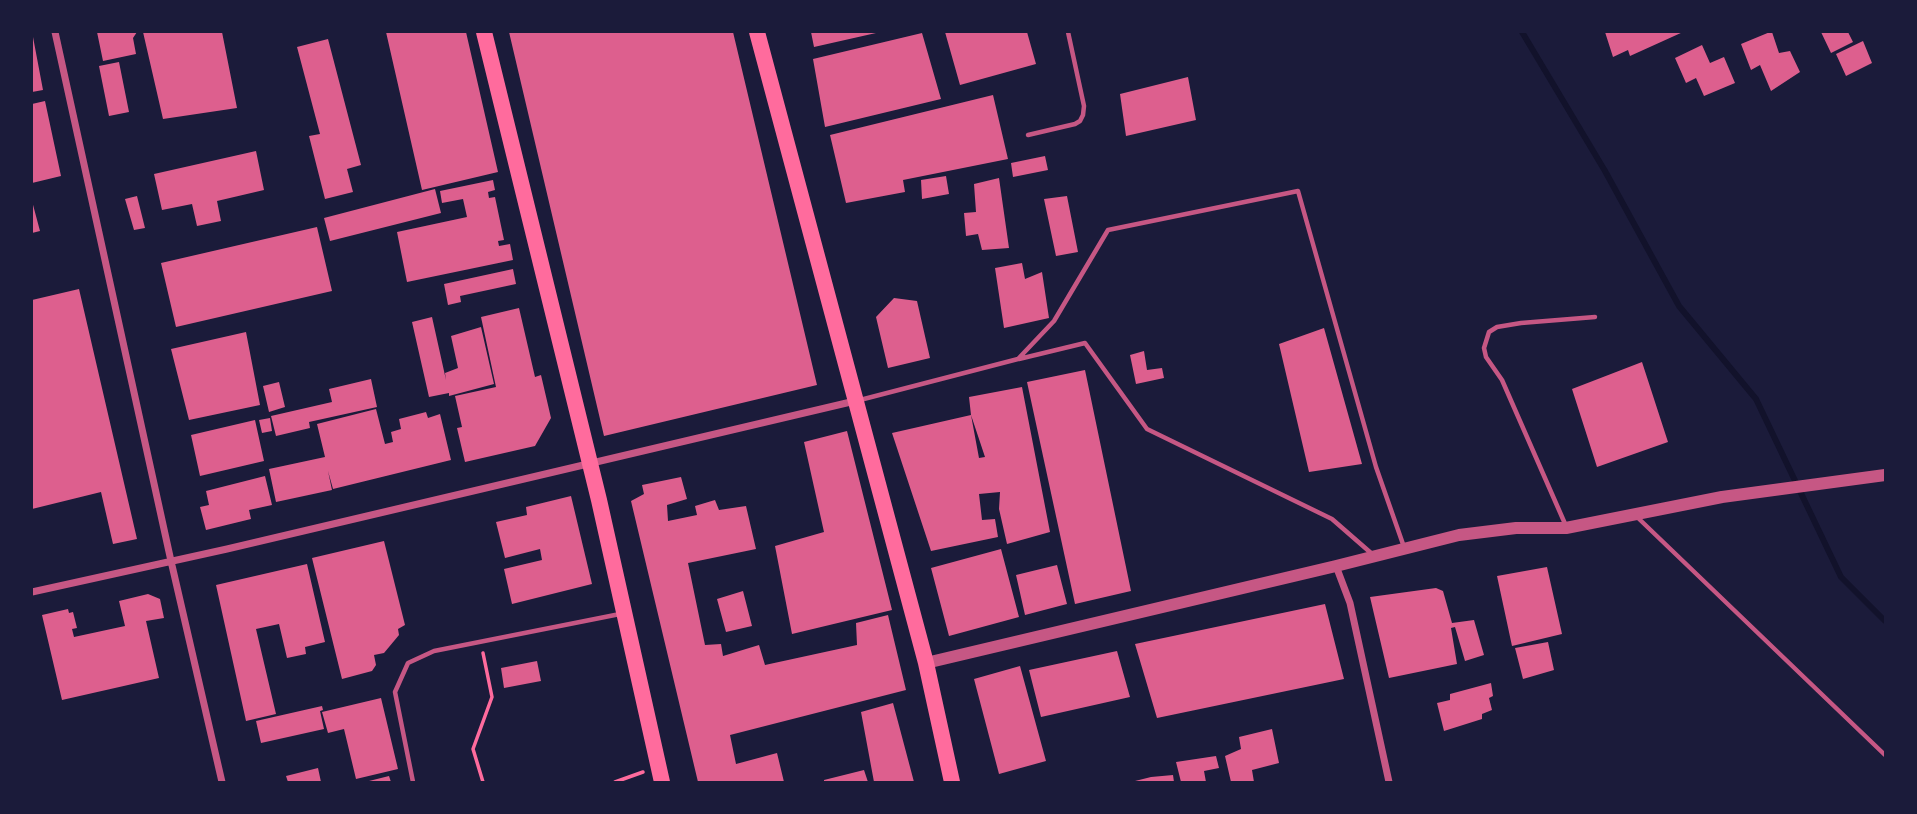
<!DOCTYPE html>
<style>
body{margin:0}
#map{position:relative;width:1917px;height:814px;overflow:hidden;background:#1b1b3a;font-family:Quicksand,sans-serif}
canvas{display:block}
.frame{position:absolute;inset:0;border:33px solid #1b1b3a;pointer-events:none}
</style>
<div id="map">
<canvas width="1917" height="814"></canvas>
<div class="frame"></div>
</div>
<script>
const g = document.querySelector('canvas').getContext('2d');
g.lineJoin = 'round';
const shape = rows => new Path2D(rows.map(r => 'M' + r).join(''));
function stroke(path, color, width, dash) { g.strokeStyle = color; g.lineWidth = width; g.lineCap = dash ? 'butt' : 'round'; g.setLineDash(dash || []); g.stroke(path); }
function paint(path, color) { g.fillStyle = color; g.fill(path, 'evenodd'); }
stroke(shape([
 [1522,32,1605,171,1679,306,1756,399,1841,577,1885,621]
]), '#12122b', 6);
paint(shape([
 [97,32,137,32,133,38,136,54,103,61],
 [143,32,222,32,237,108,163,119],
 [386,32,466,32,498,172,422,190],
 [509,32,733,32,817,385,604,436],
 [811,32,875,32,876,33,814,47],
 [945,32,1027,32,1036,64,960,85],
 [1605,32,1683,32,1630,56,1628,50,1613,57],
 [1770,32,1772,32,1779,53,1790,51,1800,72,1771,91,1760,65,1751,70,1741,44],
 [1821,32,1848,32,1853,42,1831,53],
 [922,33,941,99,825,127,813,59],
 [33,37,43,90,32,92,32,38],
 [328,39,361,165,347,169,353,192,325,199,309,136,320,134,297,47],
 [1863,41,1872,63,1846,76,1836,54],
 [1702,45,1710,63,1724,57,1735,83,1704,96,1696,78,1686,83,1675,58],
 [119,62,129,112,109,116,99,66],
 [1188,77,1196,120,1126,136,1120,94],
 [993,95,1008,159,903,180,905,192,846,203,830,135],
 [45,101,61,176,32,183,32,104],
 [256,151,264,190,217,201,221,221,197,226,192,204,162,210,154,174],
 [1045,156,1048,170,1013,177,1011,163],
 [946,176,949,194,922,199,921,180],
 [999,178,1009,248,982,250,978,234,966,236,964,213,976,212,974,184],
 [493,180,495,190,488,192,489,198,495,197,504,240,498,241,499,246,510,244,513,260,407,282,397,232,467,217,463,199,442,203,440,191],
 [435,189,441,213,330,241,324,218],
 [137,196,145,228,134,230,125,199],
 [1067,196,1078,252,1056,256,1044,199],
 [32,201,40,231,32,233],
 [317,227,332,291,176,327,161,263],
 [1022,263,1025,279,1042,272,1049,318,1004,328,995,268],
 [513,269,516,284,460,296,461,302,448,305,444,284],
 [79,289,137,539,113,544,101,492,32,509,32,300],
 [894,298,917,301,930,358,888,368,876,317],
 [519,308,535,377,541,375,551,418,535,446,465,462,457,428,462,427,455,396,496,387,481,317],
 [432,317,446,380,445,373,458,368,451,336,481,327,494,384,449,396,449,393,429,397,412,322],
 [1324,328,1362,464,1309,472,1279,344],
 [246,332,260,405,189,420,171,349],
 [1144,351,1147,370,1162,368,1164,378,1136,384,1130,355],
 [1642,362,1668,442,1597,467,1572,389],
 [1085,370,1131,591,1075,604,1027,382],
 [371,379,377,407,309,422,310,428,276,436,271,416,332,402,329,389],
 [279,382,285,407,269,412,263,386],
 [1022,387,1050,532,1007,544,999,509,1000,492,979,494,982,520,995,519,998,537,931,551,892,433,971,415,969,397],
 [971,415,985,457,979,458],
 [376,409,385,444,393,442,391,432,401,429,399,419,426,412,428,418,440,414,451,460,333,489,328,471,332,490,276,502,269,469,325,457,317,424],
 [270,418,272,431,262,433,259,420],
 [255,420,264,461,200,476,191,435],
 [847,431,892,610,792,634,775,546,824,532,804,442],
 [265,476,272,505,249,510,251,519,206,530,200,507,209,505,206,491],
 [681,477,687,499,667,505,668,521,697,515,695,506,715,500,719,510,746,506,756,549,688,563,705,645,721,644,723,656,759,645,765,665,857,645,856,623,888,615,906,690,730,735,736,764,777,753,784,782,698,782,631,501,644,494,642,485],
 [571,496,592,584,512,604,504,569,542,560,540,549,505,558,496,522,527,515,526,507],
 [384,541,405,625,398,629,399,635,384,653,374,655,376,665,372,671,342,679,312,558],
 [1001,549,1019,617,949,636,931,568],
 [307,564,325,642,305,647,306,654,287,658,279,624,256,629,276,714,246,721,216,585],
 [1057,565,1067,604,1025,615,1016,575],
 [1547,567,1562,634,1512,646,1497,576],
 [1436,588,1443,591,1452,623,1474,620,1484,655,1465,661,1455,627,1451,628,1457,664,1389,678,1370,597],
 [743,591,752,626,726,632,717,599],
 [148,594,160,599,164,618,146,621,159,678,62,700,42,615,68,609,69,613,73,612,77,628,72,629,74,637,125,626,119,601],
 [1325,604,1344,679,1157,718,1135,644],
 [1548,642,1554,670,1523,679,1515,648],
 [1117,651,1130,697,1041,717,1029,670],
 [537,661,541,681,504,688,501,668],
 [1020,666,1046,761,999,774,974,679],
 [1491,683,1493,696,1489,698,1492,710,1482,714,1482,719,1444,731,1437,703,1450,700,1450,694],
 [381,698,398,769,356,779,344,729,328,733,322,712],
 [893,703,914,782,874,782,861,712],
 [322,706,323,710,320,711,324,729,261,743,256,721],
 [1272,729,1279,763,1252,770,1254,782,1231,782,1225,756,1241,749,1239,737],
 [1216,756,1219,768,1204,771,1206,782,1181,782,1176,762],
 [318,768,321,782,288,782,286,776],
 [864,770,868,782,824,782,824,780],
 [1173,775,1174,782,1131,782,1151,777],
 [389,776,391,782,365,782]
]), '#dd5f8e');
stroke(shape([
 [483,782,473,749,492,697,483,653],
 [615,782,643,772]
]), '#ff6b9d', 3.5);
stroke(shape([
 [1028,135,1075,124,1080,121,1083,115,1084,106,1068,32],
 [1019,359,1085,343,1147,429,1332,519,1371,553],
 [860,400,1018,359,1054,321,1108,230,1298,191,1376,467,1404,547],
 [1636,516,1885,755],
 [1566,526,1502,380,1486,357,1484,348,1489,332,1497,327,1521,323,1595,317],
 [413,782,395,692,408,663,434,651,620,614]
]), '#c65784', 4.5);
stroke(shape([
 [55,32,171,561,222,782],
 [1336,566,1350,603,1389,782],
 [32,592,227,549,855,401]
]), '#c65784', 7);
stroke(shape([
 [926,663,1336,566,1459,535,1516,528,1566,528,1722,497,1885,475]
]), '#c65784', 12);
stroke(shape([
 [484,32,599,500,662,782],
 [757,32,926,663,952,782]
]), '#ff6b9d', 16);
</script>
